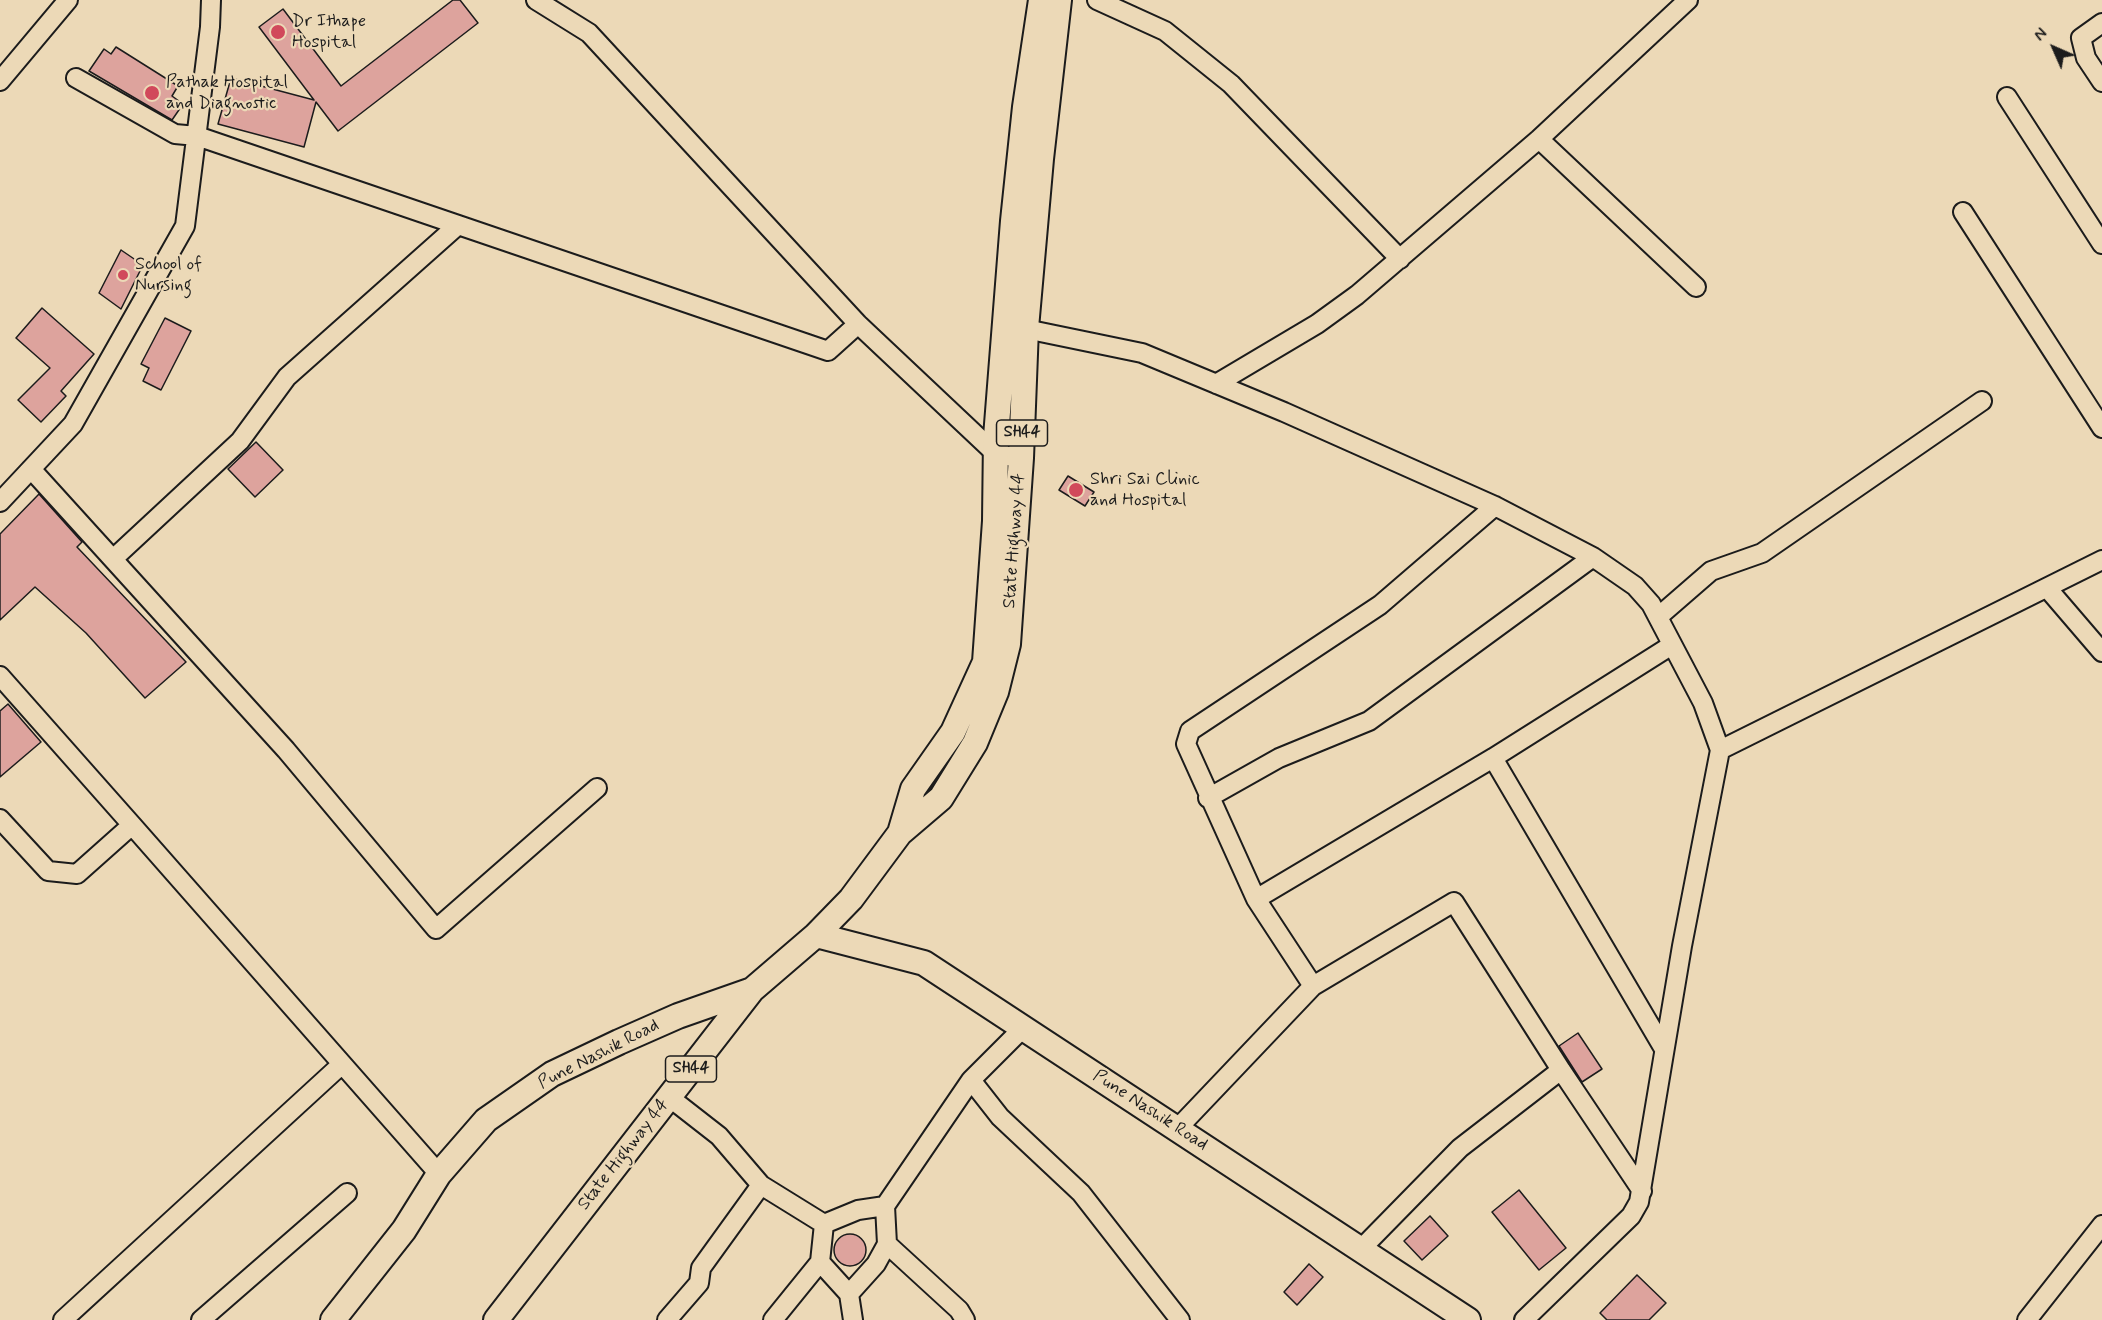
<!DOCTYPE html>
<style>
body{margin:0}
#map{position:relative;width:2102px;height:1320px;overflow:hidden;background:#ecd9b7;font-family:Mynerve,sans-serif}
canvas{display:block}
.north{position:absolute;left:2024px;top:18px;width:60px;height:60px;-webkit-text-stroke:4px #ecd9b7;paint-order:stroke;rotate:315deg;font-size:16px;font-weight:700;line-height:24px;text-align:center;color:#1c1c1c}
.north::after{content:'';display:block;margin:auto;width:21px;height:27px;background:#1c1c1c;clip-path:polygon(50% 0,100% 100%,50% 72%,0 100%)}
</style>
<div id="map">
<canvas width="2102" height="1320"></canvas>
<div class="north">N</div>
</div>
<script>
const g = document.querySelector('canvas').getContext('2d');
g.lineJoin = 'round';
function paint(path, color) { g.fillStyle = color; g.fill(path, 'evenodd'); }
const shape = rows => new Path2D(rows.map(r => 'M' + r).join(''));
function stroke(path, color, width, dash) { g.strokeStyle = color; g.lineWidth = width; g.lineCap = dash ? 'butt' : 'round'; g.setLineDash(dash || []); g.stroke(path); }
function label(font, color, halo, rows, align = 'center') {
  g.font = font + ' Mynerve,sans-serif'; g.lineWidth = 4.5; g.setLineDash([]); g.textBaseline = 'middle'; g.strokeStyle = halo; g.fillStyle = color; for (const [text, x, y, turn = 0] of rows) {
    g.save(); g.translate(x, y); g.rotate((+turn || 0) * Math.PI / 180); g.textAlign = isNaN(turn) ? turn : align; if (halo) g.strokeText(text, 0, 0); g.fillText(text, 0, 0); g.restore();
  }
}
const building = shape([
 [453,0,460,0,478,23,338,131,316,102,304,147,218,124,231,78,314,100,259,27,283,9,341,86,453,0],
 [116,47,178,86,172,96,183,104,172,120,89,71,104,49,111,54,116,47],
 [121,250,143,265,121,309,99,293,121,250],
 [42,308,94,354,61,391,66,396,41,422,18,400,50,368,16,338,42,308],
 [165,318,191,331,161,390,143,381,149,368,141,364,165,318],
 [256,442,283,470,255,497,228,469,256,442],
 [1068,476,1094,492,1085,506,1059,490,1068,476],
 [39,494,82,542,77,547,186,662,145,698,86,633,35,587,0,620,0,534,39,494],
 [8,704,41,742,0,777,0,711,8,704],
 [1578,1033,1602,1069,1582,1082,1559,1046,1578,1033],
 [1519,1190,1566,1248,1539,1270,1492,1212,1519,1190],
 [1430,1216,1448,1236,1422,1260,1404,1241,1430,1216],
 '834 1250a16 16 0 1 1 32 0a16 16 0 1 1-32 0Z',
 [1309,1264,1323,1277,1297,1305,1284,1292,1309,1264],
 [1637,1275,1666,1303,1649,1320,1607,1320,1600,1313,1637,1275]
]);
paint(building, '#dda39d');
stroke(building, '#1c1c1c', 1.5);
const minor = shape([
 [536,0,589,33,858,324,996,454,1021,458],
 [1097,0,1165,31,1231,84,1400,259],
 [2102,23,2081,38,2086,58,2102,82],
 [76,78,175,134,197,136,828,351,858,324],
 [0,81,68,0],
 [2007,97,2102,244],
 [1539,139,1696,287],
 [1963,212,2102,428],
 [1016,327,1142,353,1284,412,1495,506,1593,557,1635,586,1651,604,1703,703,1720,750,1682,946,1639,1202,1631,1216,1524,1320],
 [1216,384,1317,324,1357,295,1539,139,1688,0],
 [31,469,286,750,436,929,597,788],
 [0,502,73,424,185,226,210,27,211,0],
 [113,559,240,441,287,377,458,225],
 [2048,589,2102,652],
 [1658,617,1711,571,1762,553,1982,401],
 [0,676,132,825,77,874,48,871,0,819],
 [1720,750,2102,560],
 [1493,758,1664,1049],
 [1208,798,1279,758,1369,721,1593,557],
 [132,825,439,1174],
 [1256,899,1493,758,1672,645],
 [1313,986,1256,899,1186,744,1190,731,1380,605,1495,506],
 [1023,1028,971,1080,1000,1117,1081,1193,1180,1320],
 [669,1097,719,1136,761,1185,824,1224,858,1210,885,1206],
 [1177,1129,1313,986,1454,902,1561,1070,1642,1191],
 [824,1224,820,1262,849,1294],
 [887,1244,959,1310,965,1320],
 [1361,1249,1460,1148,1561,1070],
 [63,1320,341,1065],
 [201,1320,347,1193],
 [667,1320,699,1283,701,1268,761,1185],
 [773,1320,820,1262],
 [853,1320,849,1294,876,1264,887,1244,885,1206,971,1080],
 [2027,1320,2102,1225]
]);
const major = shape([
 [900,833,913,789,953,732,985,662,995,521,996,437,1013,221,1025,107,1041,0],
 [816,935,924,963,1468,1320],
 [333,1320,404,1230,439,1174,486,1120,552,1074,619,1042,678,1016,752,990],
 [496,1320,752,990,816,935,851,899,900,833,941,798,975,743,996,692,1008,644,1021,458,1026,328,1041,159,1059,0]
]);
stroke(minor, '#1c1c1c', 22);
stroke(major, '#1c1c1c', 28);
stroke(minor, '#ecd9b7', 18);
stroke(major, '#ecd9b7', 24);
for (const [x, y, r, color] of [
 [278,32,8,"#d1495b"],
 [152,93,8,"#d1495b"],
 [123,275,6,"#d1495b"],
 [1076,490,8,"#d1495b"]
]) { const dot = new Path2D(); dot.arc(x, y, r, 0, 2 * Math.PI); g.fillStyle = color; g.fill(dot); stroke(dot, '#ecd9b7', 2); }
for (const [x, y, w] of [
 [1022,433,51],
 [691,1069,51]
]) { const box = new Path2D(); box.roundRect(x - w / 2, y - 13, w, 26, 4.5); g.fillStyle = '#ecd9b7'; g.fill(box); stroke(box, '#1c1c1c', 1.5); }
label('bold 16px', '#1c1c1c', null, [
 ["SH44",1022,433],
 ["SH44",691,1069]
]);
label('18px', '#1c1c1c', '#ecd9b7', [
 ["Dr Ithape",292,22],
 ["Hospital",292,43],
 ["Pathak Hospital",166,83],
 ["and Diagnostic",166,104],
 ["School of",135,265],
 ["Nursing",135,286],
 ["Shri Sai Clinic",1090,480],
 ["and Hospital",1090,501]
], 'left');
label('18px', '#1c1c1c', '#ecd9b7', [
 ["State Highway 44",1015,541,-86],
 ["Pune Nashik Road",599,1055,-27],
 ["Pune Nashik Road",1150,1111,33],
 ["State Highway 44",624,1155,-52]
]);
</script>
